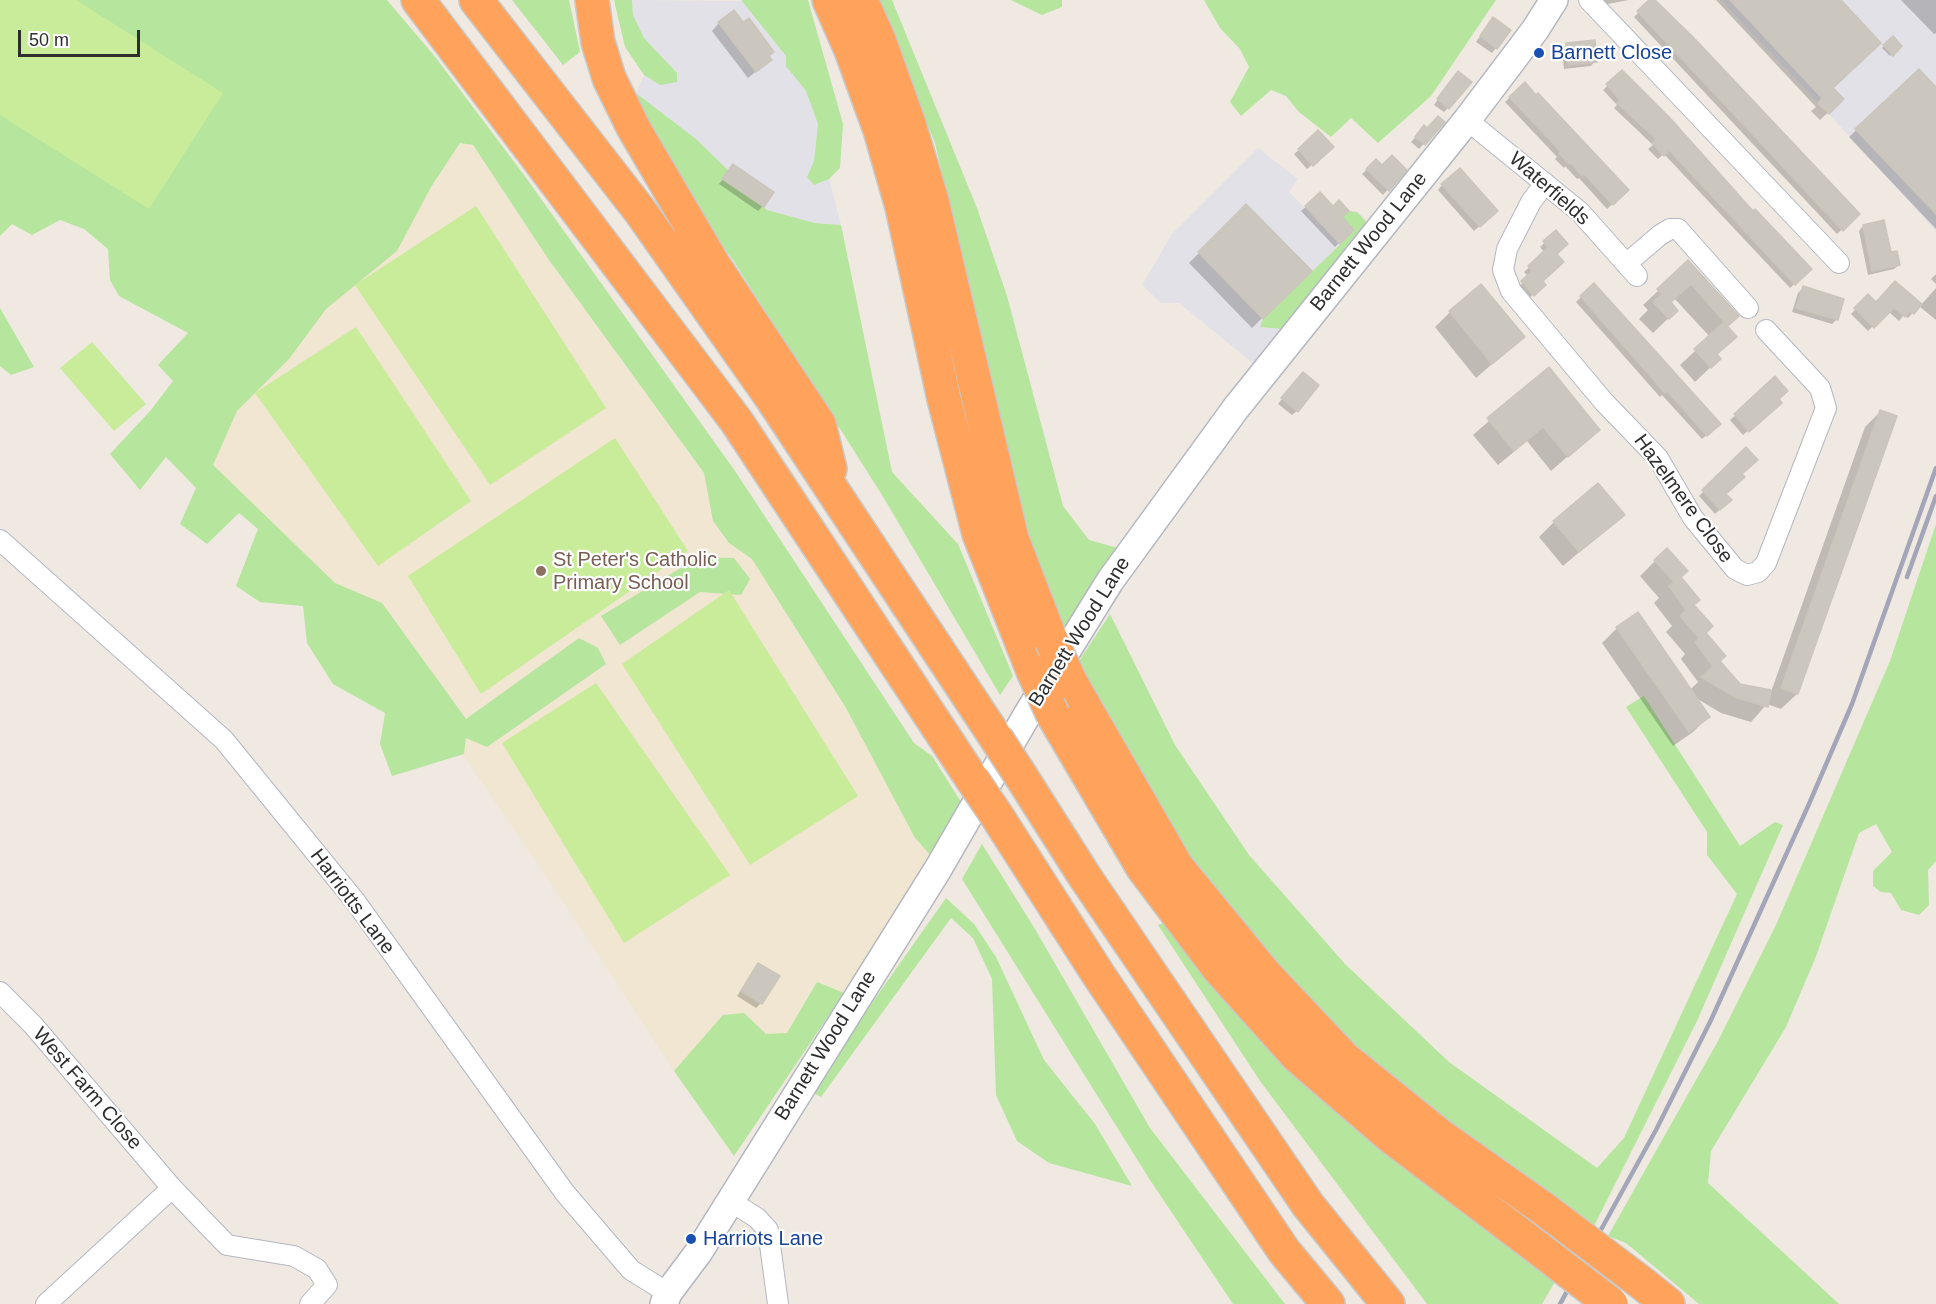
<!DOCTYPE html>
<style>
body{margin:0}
#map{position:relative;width:1936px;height:1304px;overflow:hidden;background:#efe9e1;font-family:Helvetica,sans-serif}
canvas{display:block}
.scale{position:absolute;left:18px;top:30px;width:122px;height:27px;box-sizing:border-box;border:3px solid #2e2e2e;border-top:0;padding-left:8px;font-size:18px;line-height:21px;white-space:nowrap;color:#2e2e2e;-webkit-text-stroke:4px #fff;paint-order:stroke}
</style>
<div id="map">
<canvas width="1936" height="1304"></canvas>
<div class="scale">50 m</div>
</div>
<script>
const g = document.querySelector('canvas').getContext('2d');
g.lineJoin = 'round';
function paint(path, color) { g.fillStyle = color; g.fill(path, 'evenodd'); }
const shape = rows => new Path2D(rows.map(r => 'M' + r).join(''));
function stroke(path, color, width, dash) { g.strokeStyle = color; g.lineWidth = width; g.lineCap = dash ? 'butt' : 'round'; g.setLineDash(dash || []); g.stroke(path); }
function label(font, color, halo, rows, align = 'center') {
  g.font = font + ' Helvetica,sans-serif'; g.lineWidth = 4.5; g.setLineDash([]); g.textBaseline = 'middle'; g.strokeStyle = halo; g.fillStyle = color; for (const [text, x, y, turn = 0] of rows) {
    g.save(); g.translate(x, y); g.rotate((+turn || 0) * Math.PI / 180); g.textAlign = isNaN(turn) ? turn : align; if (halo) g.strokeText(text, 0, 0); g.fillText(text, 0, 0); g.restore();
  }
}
paint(shape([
 [632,0,743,1,786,56,787,66,806,91,818,124,814,161,807,177,814,185,829,179,841,225,815,223,767,210,722,179,728,170,696,139,636,93,644,75,660,85,677,73,644,38,633,15],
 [1721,0,1936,0,1936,231,1829,114],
 [1258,148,1298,179,1289,192,1351,255,1255,365,1179,303,1161,303,1142,285,1172,234]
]), '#e3e1e8');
paint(shape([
 [0,0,432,186,460,143,473,145,549,260,704,473,713,521,729,543,752,559,846,708,915,838,933,858,734,1156,674,1071,558,894,396,657,180,438,140,490,110,454,151,410,217,322]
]), '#f0e6d1');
paint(shape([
 [0,0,387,0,436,58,524,175,735,471,914,743,932,756,961,802,933,858,915,838,846,708,752,559,729,543,713,521,704,473,549,260,473,145,460,143,431,187,397,251,326,309,289,359,237,411,213,465,335,583,382,603,466,719,579,638,598,648,606,664,487,747,466,738,464,754,392,776,380,744,385,713,333,684,307,643,303,606,260,602,236,586,258,529,239,513,207,544,180,524,196,488,166,457,140,490,110,454,151,410,173,381,158,365,188,333,119,296,110,280,108,249,84,229,60,220,32,235,12,224,0,236],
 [512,0,569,0,580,52,563,65],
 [614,0,632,0,633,15,644,38,677,73,677,82,660,85,644,75,625,47],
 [741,0,808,0,843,124,840,168,829,179,814,185,807,177,814,161,818,124,806,91,786,66,786,56],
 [876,0,892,0,977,208,1007,296,1063,506,1089,540,1118,548,1064,634,1022,519,935,143],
 [1011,0,1062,0,1062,7,1042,15],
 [1204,0,1496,0,1431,96,1378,143,1351,118,1331,137,1299,112,1286,96,1271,90,1241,116,1230,102,1249,67,1240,49,1220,28],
 [636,93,696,139,728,170,723,179,767,210,815,223,841,225,892,472,958,544,1013,676,1000,695,882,495,733,260,701,218,631,96],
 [1349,211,1357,212,1365,220,1369,232,1283,329,1260,327,1263,319,1354,231,1342,217],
 [0,308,34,367,11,375,0,366],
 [1936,524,1936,861,1928,870,1929,905,1919,915,1901,910,1891,893,1881,892,1873,886,1873,871,1892,852,1876,824,1859,833,1815,959,1786,1027,1711,1151,1708,1183,1839,1304,1699,1304,1626,1243,1608,1236,1718,1041,1776,925,1890,661],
 [699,557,734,558,750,579,741,595,700,592,620,645,601,616],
 [1110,614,1175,745,1249,855,1346,965,1449,1062,1597,1168,1624,1138,1737,894,1707,855,1707,832,1626,707,1644,696,1740,846,1775,822,1783,825,1697,1021,1592,1230,1327,1030,1220,905,1138,783,1077,664],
 [982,844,1035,929,1150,1128,1285,1304,1233,1304,1150,1180,962,879],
 [946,898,974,924,996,957,1044,1060,1095,1124,1132,1186,1049,1163,1017,1141,996,1095,992,979,973,938,951,918,821,1097,810,1091],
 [1164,923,1221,996,1285,1064,1359,1132,1556,1280,1542,1304,1427,1304,1260,1081,1158,925],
 [817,982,844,993,734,1156,674,1071,723,1015,744,1013,766,1034,787,1033]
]), '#b6e59e');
paint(shape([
 [0,0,76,0,223,93,149,209,0,115],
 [476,206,606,408,490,485,355,285],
 [356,327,471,501,378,566,255,393],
 [92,342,146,404,114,431,60,368],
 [615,438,688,551,481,694,408,576],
 [729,590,858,796,750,865,622,664],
 [596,683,730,875,624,943,502,743]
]), '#c9ec9a');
paint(shape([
 [1601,0,1629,0,1602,5],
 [1651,0,1858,214,1837,234,1634,17],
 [1716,0,1838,0,1831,88,1842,99,1820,120,1811,111,1816,107],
 [1901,0,1936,0,1936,33,1934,34],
 [719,23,767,56,770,60,748,78,712,31],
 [1489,24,1496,48,1492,53,1476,42],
 [1893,38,1900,46,1890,56,1882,48],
 [1567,44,1595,61,1591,66,1564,69,1562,49],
 [1919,71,1936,89,1936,229,1849,137],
 [1622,72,1753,213,1810,269,1790,288,1664,154,1658,159,1648,149,1653,145,1614,108,1617,105,1603,90],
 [1453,78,1448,108,1444,112,1434,105],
 [1525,84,1627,190,1607,209,1579,178,1577,179,1565,166,1564,168,1555,159,1557,157,1505,102],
 [1443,123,1419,149,1411,142,1420,132],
 [1299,150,1327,152,1307,169,1294,154],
 [1376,161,1382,167,1405,170,1383,195,1362,174],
 [733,166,763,206,758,211,719,184],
 [1442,185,1491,216,1474,231,1438,190],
 [1320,194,1352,230,1335,247,1301,211],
 [1246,206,1310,271,1252,328,1189,263],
 [1863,226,1899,265,1894,269,1868,275,1859,231],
 [1556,232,1555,254,1541,281,1544,285,1528,299,1518,287,1529,277,1524,272,1545,253,1540,247],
 [1688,263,1737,316,1726,327,1716,355,1719,359,1695,382,1680,365,1710,337,1674,298,1669,303,1676,311,1653,333,1639,319,1648,310,1643,305],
 [1936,274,1936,284,1931,279],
 [1895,283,1921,305,1936,288,1936,320,1919,306,1908,318,1904,315,1899,321,1888,311,1868,331,1851,314,1868,296,1876,304],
 [1594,285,1719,424,1702,439,1662,395,1660,397,1576,302],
 [1803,288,1837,319,1832,324,1792,312,1798,293],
 [1450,312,1523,337,1476,378,1435,327],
 [1548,369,1598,430,1551,471,1527,441,1498,465,1473,435],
 [1298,379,1297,411,1292,415,1278,404],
 [1763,391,1777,399,1775,407,1743,435,1730,420],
 [1880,412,1895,417,1797,694,1781,709,1767,704,1751,722,1721,713,1696,698,1708,717,1693,732,1673,746,1602,643,1617,628,1690,690,1698,682,1681,659,1685,654,1666,632,1672,626,1654,603,1659,598,1640,576,1655,561,1679,578,1718,661,1739,686,1771,692,1865,427],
 [1746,449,1740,474,1724,494,1730,500,1715,514,1699,496],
 [1623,515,1563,566,1539,537,1554,522],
 [758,965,761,1003,756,1008,737,996]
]), '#0003');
const building = shape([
 [1649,0,1655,0,1694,38,1860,214,1843,231,1637,11,1649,0],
 [1730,0,1841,0,1881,43,1833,88,1844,99,1829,114,1818,103,1822,98,1730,0],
 [734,10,743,22,749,18,774,52,769,56,772,60,756,72,718,22,734,10],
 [1493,17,1511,30,1497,49,1480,36,1493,17],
 [1893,36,1902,46,1893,56,1883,45,1893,36],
 [1595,40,1597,62,1568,65,1566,43,1595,40],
 [1919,69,1936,87,1936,214,1855,129,1919,69],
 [1622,70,1670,118,1753,211,1755,209,1812,269,1795,285,1669,150,1664,156,1652,143,1656,139,1617,103,1620,100,1606,84,1622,70],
 [1458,71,1472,82,1449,109,1437,99,1458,71],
 [1525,82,1536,95,1538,93,1629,190,1613,205,1584,174,1582,176,1571,163,1569,164,1559,153,1561,152,1509,97,1525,82],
 [1438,116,1445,122,1425,145,1415,137,1424,125,1427,128,1438,116],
 [1318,130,1334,147,1313,166,1298,149,1318,130],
 [1392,155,1407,170,1389,191,1366,169,1376,159,1382,165,1392,155],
 [733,164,774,192,764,207,722,179,733,164],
 [1460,168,1498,211,1480,227,1441,184,1460,168],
 [1320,192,1333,206,1339,200,1349,211,1342,217,1354,230,1340,244,1305,206,1320,192],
 [1246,204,1312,271,1263,319,1198,252,1246,204],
 [1884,220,1891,252,1897,251,1900,265,1872,271,1863,225,1884,220],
 [1556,230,1568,244,1557,254,1564,262,1543,281,1546,285,1534,296,1521,281,1532,271,1528,266,1548,247,1543,241,1556,230],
 [1688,260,1739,316,1728,326,1691,284,1671,302,1678,311,1669,319,1653,302,1662,294,1657,289,1688,260],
 [1895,281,1922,304,1914,314,1910,311,1905,317,1894,308,1874,328,1854,308,1868,294,1876,302,1895,281],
 [1594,283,1721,424,1707,436,1667,391,1665,393,1580,296,1594,283],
 [1481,284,1525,337,1492,364,1449,311,1481,284],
 [1803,286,1844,299,1838,320,1796,308,1803,286],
 [1724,322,1737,337,1717,354,1721,359,1711,368,1694,349,1724,322],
 [1549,367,1600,430,1568,457,1543,427,1514,451,1487,418,1549,367],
 [1303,372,1319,385,1298,412,1281,398,1303,372],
 [1775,376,1788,391,1779,399,1782,403,1749,432,1734,414,1775,376],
 [1880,410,1897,416,1798,694,1781,688,1880,410],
 [1746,447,1758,460,1742,474,1745,477,1726,494,1732,500,1720,510,1702,490,1746,447],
 [1598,483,1625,515,1579,552,1553,521,1598,483],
 [1667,548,1688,571,1681,577,1700,600,1694,605,1713,626,1706,633,1726,656,1720,661,1740,684,1771,690,1768,707,1737,698,1701,677,1713,666,1695,642,1699,638,1680,616,1686,610,1669,586,1674,582,1654,560,1667,548],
 [1638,612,1710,717,1689,732,1616,627,1638,612],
 [758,963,780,976,762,1004,741,991,758,963]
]);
paint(building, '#cbc7bf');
stroke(building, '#cbc5ba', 1.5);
const street = shape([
 [1589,0,1839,263],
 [1467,120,1580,212,1637,276],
 [1545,183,1531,202,1507,249,1503,270,1511,291,1604,402,1658,458,1693,518,1735,569,1747,575,1758,572,1766,563,1826,408,1820,388,1766,330],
 [1626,264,1660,235,1670,229,1678,229,1748,308],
 [0,540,224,740,355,901,565,1193,631,1270,668,1293],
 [0,992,33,1025,172,1188,227,1245,294,1256,317,1269,327,1285,310,1304],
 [730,1201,757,1218,768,1230,778,1304],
 [46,1304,172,1188]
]);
const secondary = shape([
 [664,1304,668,1293,698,1253,938,869,1027,715,1110,581,1236,408,1467,120,1535,30,1554,0]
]);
const highway = shape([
 [418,0,737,422,972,779],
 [476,0,640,211,773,400,996,738],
 [592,0,598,42,609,78,634,129,715,267,819,424,830,469],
 [829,0,851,50,880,130,902,207,944,399,979,534,1033,671],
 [861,0,879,40,908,121,932,201,1012,539,1051,640],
 [1071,683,1177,867,1264,973,1344,1058,1442,1137,1544,1209],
 [1053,715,1143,868,1219,969,1297,1056,1390,1136,1526,1239],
 [1019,773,1085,877,1308,1205,1388,1304],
 [995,813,1098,974,1284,1251,1328,1304],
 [1643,1284,1668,1304]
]);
stroke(street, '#b4b7c1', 22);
stroke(secondary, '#b4b7c1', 30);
stroke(highway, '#c9c9c9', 36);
stroke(street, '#fff', 20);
stroke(secondary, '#fff', 27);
stroke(highway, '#ffa35c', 33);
stroke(shape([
 [1907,577,1936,496],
 [1560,1304,1656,1130,1711,1020,1809,804,1852,704,1936,468]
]), '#a3a6b8', 4.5);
const highwayBridge = shape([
 [1051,640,1071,683],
 [1033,671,1053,715],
 [996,738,1019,773],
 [972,779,995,813],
 [1544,1209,1643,1284],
 [1526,1239,1611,1304]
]);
stroke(highwayBridge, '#c9c9c9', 36, []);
stroke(highwayBridge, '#ffa35c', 33);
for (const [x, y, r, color] of [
 [1539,53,6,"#1a4fb4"],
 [541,571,6,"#8d6e63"],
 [691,1239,6,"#1a4fb4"]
]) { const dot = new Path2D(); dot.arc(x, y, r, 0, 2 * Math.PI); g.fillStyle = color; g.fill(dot); stroke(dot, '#fff', 2); }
label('20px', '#164399', '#fff', [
 ["Barnett Close",1551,53],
 ["Harriots Lane",703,1239]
], 'left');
label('20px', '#2e2e2e', '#fff', [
 ["Waterfields",1549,189,41],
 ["Barnett Wood Lane",1369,242,-51],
 ["Hazelmere Close",1683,499,54],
 ["Barnett Wood Lane",1080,632,-58],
 ["Harriotts Lane",352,902,53],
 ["Barnett Wood Lane",826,1046,-58],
 ["West Farm Close",87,1089,49]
]);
label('20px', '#785e54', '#fff', [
 ["St Peter's Catholic",553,560],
 ["Primary School",553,583]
], 'left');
</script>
